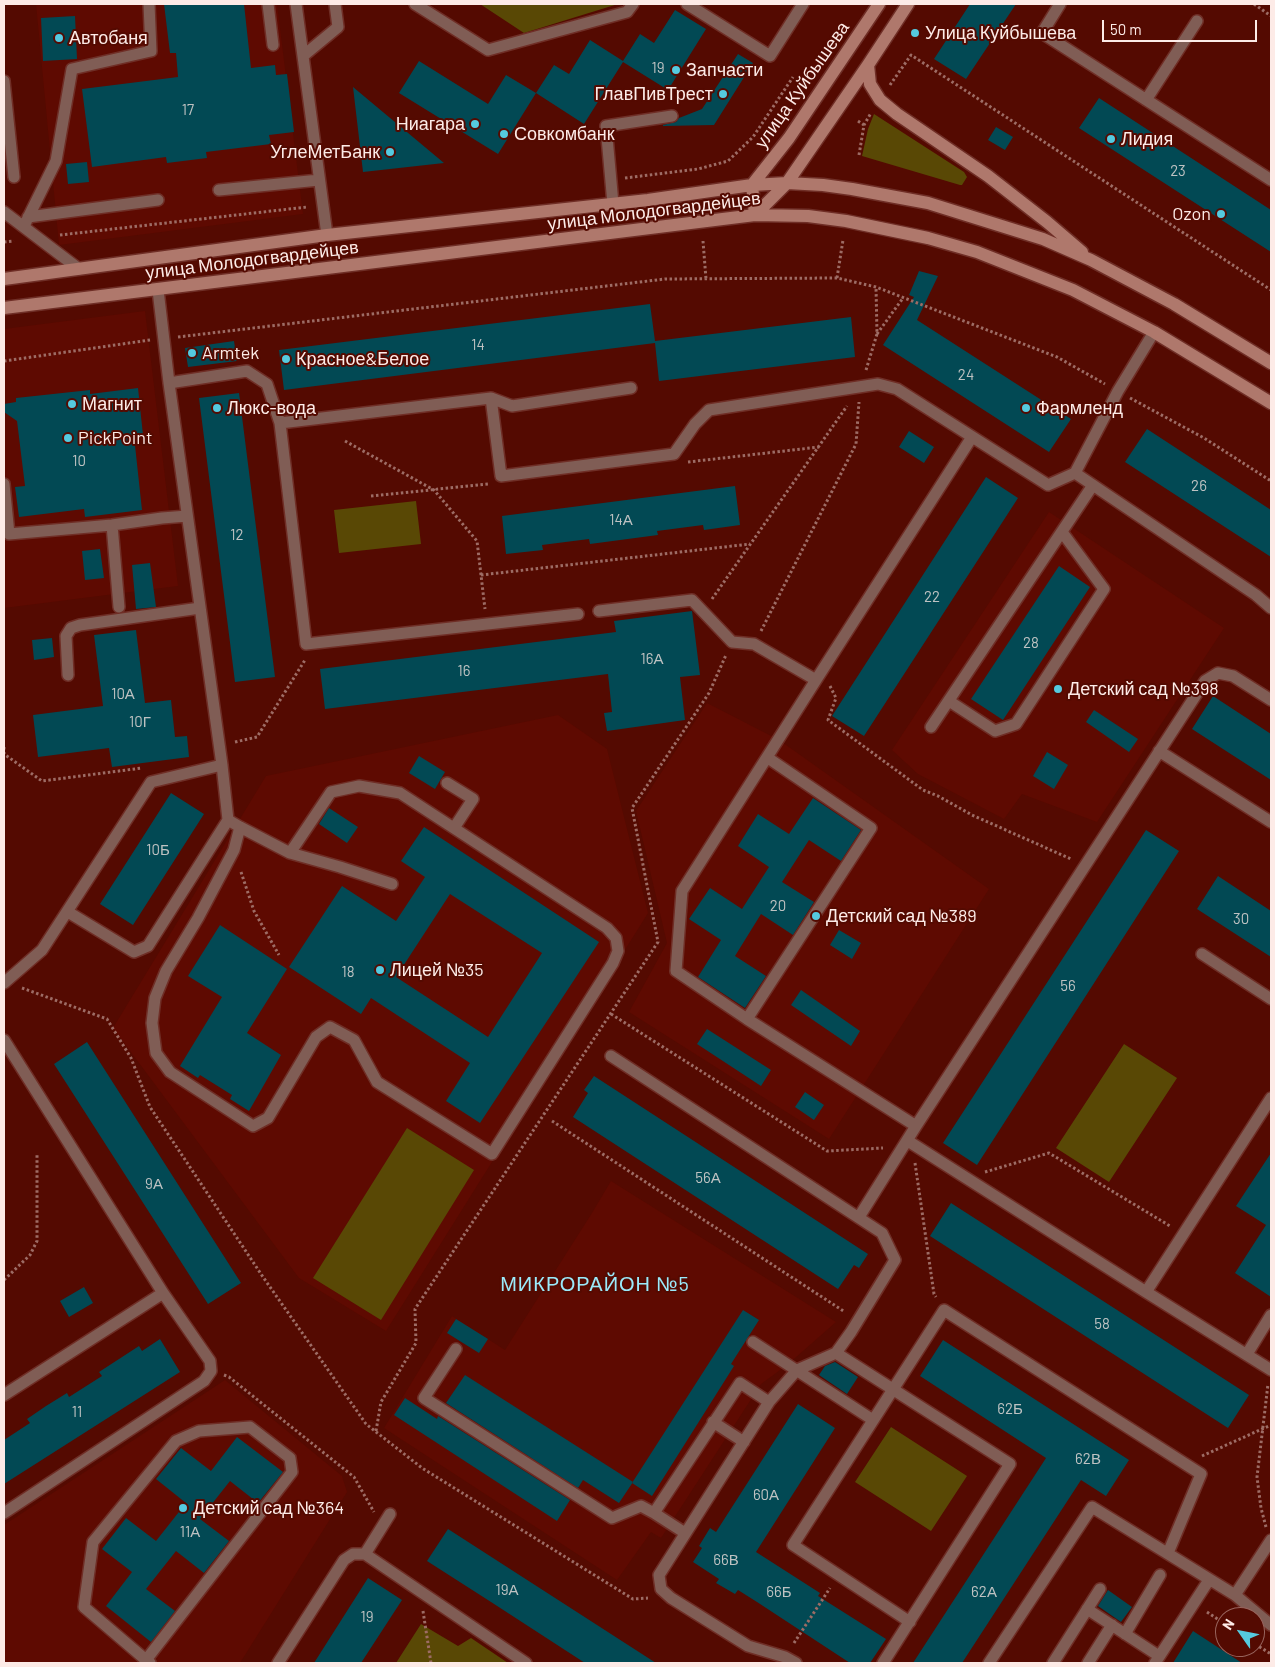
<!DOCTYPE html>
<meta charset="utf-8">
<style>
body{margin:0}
#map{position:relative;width:1275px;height:1667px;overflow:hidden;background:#540a01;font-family:Barlow,sans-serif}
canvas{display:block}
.frame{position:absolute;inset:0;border:5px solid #fdebe7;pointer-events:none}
.north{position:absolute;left:1215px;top:1607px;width:50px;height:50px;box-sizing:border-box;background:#540a01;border:1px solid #98645d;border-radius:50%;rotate:303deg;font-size:14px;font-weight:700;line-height:20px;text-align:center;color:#fdebe7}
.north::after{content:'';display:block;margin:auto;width:18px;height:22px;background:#55cadf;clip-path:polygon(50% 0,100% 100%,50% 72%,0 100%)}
.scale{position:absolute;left:1102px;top:20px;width:155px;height:22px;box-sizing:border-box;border:2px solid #fdebe7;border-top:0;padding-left:6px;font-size:15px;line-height:18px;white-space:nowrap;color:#fdebe7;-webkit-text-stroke:4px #540a01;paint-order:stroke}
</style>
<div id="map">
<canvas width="1275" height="1667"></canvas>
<div class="frame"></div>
<div class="north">N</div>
<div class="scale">50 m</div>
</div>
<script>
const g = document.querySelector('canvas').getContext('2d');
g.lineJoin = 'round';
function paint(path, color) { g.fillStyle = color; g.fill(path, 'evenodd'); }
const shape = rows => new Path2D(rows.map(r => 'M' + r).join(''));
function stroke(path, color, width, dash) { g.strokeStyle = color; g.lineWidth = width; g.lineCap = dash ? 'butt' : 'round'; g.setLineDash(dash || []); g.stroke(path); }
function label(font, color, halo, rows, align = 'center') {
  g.font = font + ' Barlow,sans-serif'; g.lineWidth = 4; g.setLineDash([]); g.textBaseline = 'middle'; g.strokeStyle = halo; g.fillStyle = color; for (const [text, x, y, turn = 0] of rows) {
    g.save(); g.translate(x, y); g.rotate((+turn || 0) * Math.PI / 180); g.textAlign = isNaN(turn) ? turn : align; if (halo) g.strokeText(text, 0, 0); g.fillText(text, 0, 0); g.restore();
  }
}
paint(shape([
 [36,4,277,4,303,214,59,245],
 [145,311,178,586,4,608,4,329],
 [1049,512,1224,628,1097,822,1022,794,1004,819,918,774,892,750],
 [707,703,779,740,989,889,829,1139,629,1012,667,943,636,811],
 [558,715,607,749,648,913,386,1331,299,1278,113,1028,266,776],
 [611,1181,836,1322,787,1365,761,1384,661,1538,651,1532,617,1580,384,1428,452,1316,505,1350,592,1213],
 [225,1380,342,1476,347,1492,240,1663,4,1663,4,1525]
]), '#5e0a01');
paint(shape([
 [480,4,618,4,524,33],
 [874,114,964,172,967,177,962,185,960,185,862,156,868,129],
 [416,501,421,544,339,553,334,510],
 [1124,1044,1177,1078,1109,1182,1056,1148],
 [407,1128,474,1170,381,1320,313,1278],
 [891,1427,967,1476,931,1531,855,1482],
 [421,1624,458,1646,471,1638,508,1663,396,1663]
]), '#594805');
paint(shape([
 [164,4,244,4,251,68,275,65,276,75,287,74,294,132,269,135,271,144,206,152,207,158,167,163,166,157,92,167,82,89,178,77,176,53,170,53],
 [970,4,1016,4,966,79,934,59],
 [675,10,706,29,668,90,623,62,584,124,536,93,554,65,569,74,590,40,623,61,640,34,654,43],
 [75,16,77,59,43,61,41,18],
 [738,54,753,63,714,125,663,126,663,125,676,122,679,118,702,109],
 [419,61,488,104,506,75,536,93,498,154,399,93],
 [353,87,444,163,363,172],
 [1099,98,1271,210,1271,252,1079,128],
 [996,127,1013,137,1005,150,988,140],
 [87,162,89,182,68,184,66,164],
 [919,271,938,276,917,320,1071,419,1049,452,883,345,914,297,909,295],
 [650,304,655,341,851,317,855,357,659,381,655,343,284,390,279,350],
 [234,341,237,361,188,367,185,348],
 [138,388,143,435,134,436,142,510,85,517,84,509,19,517,15,487,25,486,17,421,4,412,4,404,16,402,16,398,90,390,90,394],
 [239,393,275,677,235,682,199,398],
 [1147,429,1271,510,1271,557,1125,462],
 [909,431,934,447,924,463,899,447],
 [986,477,1018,498,864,736,832,716],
 [735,486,740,525,704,530,703,525,657,531,658,535,590,544,589,539,542,545,543,550,506,554,502,516],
 [100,549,104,578,85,580,82,551],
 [150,563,156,607,136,609,132,565],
 [1059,566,1090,587,1003,720,971,699],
 [692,611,700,675,680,677,685,720,607,731,604,713,612,712,608,674,325,709,320,669,616,632,614,621],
 [136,630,145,703,171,700,175,737,187,736,189,757,112,767,109,748,38,757,33,715,103,706,94,635],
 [52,638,54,657,34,660,32,640],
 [1213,696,1271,734,1271,780,1192,729],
 [1094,710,1138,739,1129,752,1086,722],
 [1047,752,1068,765,1054,789,1033,776],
 [419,756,445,772,435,789,409,773],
 [171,793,204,814,133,925,100,904],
 [813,798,861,830,841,861,809,840,782,882,814,902,793,935,761,914,735,956,766,976,745,1008,698,977,721,940,689,919,710,888,742,909,769,867,738,846,758,814,789,834],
 [329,808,358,827,347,843,319,824],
 [424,827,599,942,480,1123,446,1101,470,1063,371,998,361,1014,289,967,342,886,396,921,425,877,401,861],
 [450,894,542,953,488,1037,396,977],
 [1146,830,1179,851,977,1165,943,1143],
 [1218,876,1271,911,1271,957,1197,909],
 [220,925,287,969,247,1033,281,1055,249,1111,230,1099,232,1095,200,1075,198,1078,180,1066,222,997,188,976],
 [839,930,861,943,852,959,830,945],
 [801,990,860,1031,851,1046,791,1005],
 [707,1029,771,1070,761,1086,697,1044],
 [87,1042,241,1283,208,1304,54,1064],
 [594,1076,868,1254,859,1268,854,1265,838,1289,573,1117,588,1093,584,1090],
 [805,1092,824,1105,814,1120,795,1107],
 [1271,1153,1271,1297,1235,1273,1266,1225,1236,1206],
 [951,1203,1249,1395,1228,1428,930,1236],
 [84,1287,93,1303,69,1317,60,1301],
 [743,1310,759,1320,731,1364,734,1366,652,1496,632,1483],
 [456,1319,488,1339,479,1353,447,1333],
 [160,1339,180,1372,4,1484,4,1440,30,1423,27,1419,46,1406,67,1393,69,1397,102,1376,99,1372,139,1346,142,1351],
 [943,1340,1129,1460,1106,1496,1081,1480,962,1663,913,1663,1046,1458,920,1376],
 [835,1362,858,1377,847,1394,819,1375,825,1366],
 [465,1375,633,1482,619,1503,583,1480,578,1488,446,1403],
 [405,1398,437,1419,438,1416,570,1500,557,1521,394,1415],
 [798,1404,835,1428,756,1552,820,1593,818,1596,886,1639,870,1663,850,1663,757,1602,738,1590,735,1594,716,1583,719,1579,693,1562,702,1548,699,1546,710,1528,716,1532],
 [237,1437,283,1472,258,1503,230,1481,200,1519,229,1541,204,1573,176,1551,146,1589,175,1611,151,1642,106,1606,132,1572,102,1549,126,1518,156,1541,186,1503,156,1479,181,1448,211,1471],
 [448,1529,656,1663,585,1663,491,1602,427,1561],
 [368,1578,402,1600,361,1663,314,1663],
 [1108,1590,1132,1607,1121,1622,1098,1606],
 [1193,1631,1242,1663,1173,1663]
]), '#024954');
const lane = shape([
 [268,4,273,45],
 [296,4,327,235],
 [415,4,488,50,627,12,633,4],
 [687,4,770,56,803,4],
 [1060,4,1042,33,1271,180],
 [303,56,338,27,335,4],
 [4,81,14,177],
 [1146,100,1197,21],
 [219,190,319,180],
 [613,204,606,126,672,116],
 [4,212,79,269],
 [28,217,158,200],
 [24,226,56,161,72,69,151,51,149,4],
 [169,383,247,371,267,384,280,423,306,644,578,614],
 [491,398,512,406,631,388],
 [280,423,491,398,501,476,674,454,695,424,709,410,878,384,897,389,1048,485,1075,473,1256,595,1271,608],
 [1075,473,1118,391,1154,332],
 [4,484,9,534,112,525,162,518,187,516],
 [112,525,119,607],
 [599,611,692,600,732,642,754,644,816,680,972,437],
 [68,675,66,636,71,628,80,625,200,608],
 [816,680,682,891,676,971,747,1019,916,1126],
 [949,701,995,731,1016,724,1104,589,1062,532],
 [931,727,1093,485],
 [1159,751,1271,822],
 [447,783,473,799,454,828],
 [228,820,240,827,290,853,331,792,359,786,400,793,607,928,616,938,618,951,613,963,492,1154,377,1082,354,1040,330,1027,316,1037,268,1118,253,1126,170,1072,156,1053,152,1023,155,998,166,971,198,918,234,850,240,827],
 [290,853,340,867,392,884],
 [68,912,134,952,148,946,228,820,222,765,169,383,158,290],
 [1202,954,1271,999],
 [4,983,42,950,151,782,222,765],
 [747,1019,871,828,768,758],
 [4,1040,163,1293,4,1395],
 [611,1056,882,1233,895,1260,851,1332,836,1353],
 [908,1141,1146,1292,1271,1370],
 [859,1217,916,1126,1205,681,1218,673,1233,676,1271,700],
 [1146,1292,1271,1098],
 [753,1342,873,1420],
 [456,1349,424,1398,612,1518,641,1506,654,1513,740,1383,769,1402],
 [1247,1354,1271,1315],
 [713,1422,744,1442],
 [4,1513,204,1381,211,1371,210,1361,163,1293],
 [654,1513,685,1533],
 [365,1554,390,1514],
 [1235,1595,1271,1540],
 [1087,1609,1159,1656],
 [910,1622,793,1545,944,1310,1201,1474,1168,1553],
 [1125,1634,1160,1575],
 [146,1660,292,1472,290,1458,250,1427,199,1431,176,1441,93,1542,84,1607,146,1660,150,1663],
 [278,1663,344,1560,353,1554,365,1554,526,1663],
 [796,1663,785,1657,748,1646,671,1598,661,1589,659,1575,769,1402,797,1370,836,1353,1010,1464,883,1663],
 [989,1663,1092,1507,1235,1595,1271,1625],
 [1053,1663,1100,1589],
 [1088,1663,1112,1625],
 [1155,1663,1209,1580]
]);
const secondary = shape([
 [868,65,870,84,880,100,897,114,988,176,1047,222,1082,252],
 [755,215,787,183,868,65,908,4],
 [755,215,752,185,789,138,879,4],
 [4,279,327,235,648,200,752,185,787,183,823,185,852,189,928,203,1043,239,1091,260,1174,304,1271,363],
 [4,308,755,215,808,216,846,221,928,238,977,252,1073,290,1154,332,1271,403]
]);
stroke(lane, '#6f2e26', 14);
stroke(secondary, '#6f2e26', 15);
stroke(shape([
 [1254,4,1271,16],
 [890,85,911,55,1271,290],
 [858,121,864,125],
 [859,155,864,125,871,113],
 [625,178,698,169,728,161,753,137,793,77],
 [60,235,307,207],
 [703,241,706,279],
 [4,242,14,241],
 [837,278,843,240],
 [877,334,903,298],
 [178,337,665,279,837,278,876,287,1057,357,1105,384],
 [4,361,150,340],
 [866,370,877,334,876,287],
 [1130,398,1204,438,1271,481],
 [345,441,434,490,477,541,485,609],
 [688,462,819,447],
 [371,496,488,484],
 [481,575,750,544],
 [712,599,847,406],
 [761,631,856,444,859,402],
 [830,686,836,698,828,720,923,790,938,796,972,815,1071,859],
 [235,742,257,737,305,660],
 [4,747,4,754,42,781,142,768],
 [241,872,254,911,279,955],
 [22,988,107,1019,131,1058,150,1107,263,1277,366,1424,422,1468,633,1599,648,1598],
 [611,1014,827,1151,883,1148],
 [552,1121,845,1312],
 [915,1163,934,1294,936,1297],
 [985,1172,1049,1153,1170,1226],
 [4,1280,30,1255,37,1241,37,1154],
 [224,1375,229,1377,354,1477,374,1512],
 [376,1431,381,1402,416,1343,415,1309,658,942,632,808,709,693,726,655],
 [1202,1456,1271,1425],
 [1266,1527,1261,1508,1257,1477,1268,1384],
 [423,1611,431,1663],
 [1207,1612,1225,1624],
 [794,1643,830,1588],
 [1255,1644,1271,1654]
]), '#9d6c65', 3, [2.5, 2.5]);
stroke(lane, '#805d55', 11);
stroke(secondary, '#af786c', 12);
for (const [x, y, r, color] of [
 [915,33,5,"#55cadf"],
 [59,38,5,"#55cadf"],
 [676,70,5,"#55cadf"],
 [723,94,5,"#55cadf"],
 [475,124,5,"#55cadf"],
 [504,134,5,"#55cadf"],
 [1111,139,5,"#55cadf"],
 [390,152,5,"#55cadf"],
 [1221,214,5,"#55cadf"],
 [192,353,5,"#55cadf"],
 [286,359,5,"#55cadf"],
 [72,404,5,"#55cadf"],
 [217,408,5,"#55cadf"],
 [1026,408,5,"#55cadf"],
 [68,438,5,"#55cadf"],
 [1058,689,5,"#55cadf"],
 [816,916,5,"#55cadf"],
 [380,970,5,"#55cadf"],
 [183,1508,5,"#55cadf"]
]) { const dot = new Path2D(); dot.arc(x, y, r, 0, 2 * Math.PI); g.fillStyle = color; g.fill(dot); stroke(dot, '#540a01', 2); }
label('15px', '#bec2c2', null, [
 ["19",658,68],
 ["17",188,110],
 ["23",1178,171],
 ["14",478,345],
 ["24",966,375],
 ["10",79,461],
 ["26",1199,486],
 ["14А",621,520],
 ["12",237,535],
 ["22",932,597],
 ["28",1031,643],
 ["16А",652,659],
 ["16",464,671],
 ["10А",123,694],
 ["10Г",140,722],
 ["10Б",158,850],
 ["20",778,906],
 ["30",1241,919],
 ["18",348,972],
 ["56",1068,986],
 ["56А",708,1178],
 ["9А",154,1184],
 ["58",1102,1324],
 ["62Б",1010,1409],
 ["11",77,1412],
 ["62В",1088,1459],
 ["60А",766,1495],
 ["11А",190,1532],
 ["66В",726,1560],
 ["19А",507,1590],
 ["66Б",779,1592],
 ["62А",984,1592],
 ["19",367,1617]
]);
label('18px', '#fdebe7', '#540a01', [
 ["Улица Куйбышева",925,33],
 ["Автобаня",69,38],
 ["Запчасти",686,70],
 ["ГлавПивТрест",713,94,"right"],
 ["Ниагара",465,124,"right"],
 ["Совкомбанк",514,134],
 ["Лидия",1121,139],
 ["УглеМетБанк",380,152,"right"],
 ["Ozon",1211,214,"right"],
 ["Armtek",202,353],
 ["Красное&Белое",296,359],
 ["Магнит",82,404],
 ["Люкс-вода",227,408],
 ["Фармленд",1036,408],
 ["PickPoint",78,438],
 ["Детский сад №398",1068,689],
 ["Детский сад №389",826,916],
 ["Лицей №35",390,970],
 ["Детский сад №364",193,1508]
], 'left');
label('18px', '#fdebe7', '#540a01', [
 ["улица Куйбышева",802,85,-55],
 ["улица Молодогвардейцев",654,211,-7],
 ["улица Молодогвардейцев",252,260,-7]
]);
g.letterSpacing = '1px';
label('20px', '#9beafa', '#540a01', [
 ["МИКРОРАЙОН №5",595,1284]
]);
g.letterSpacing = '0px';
</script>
